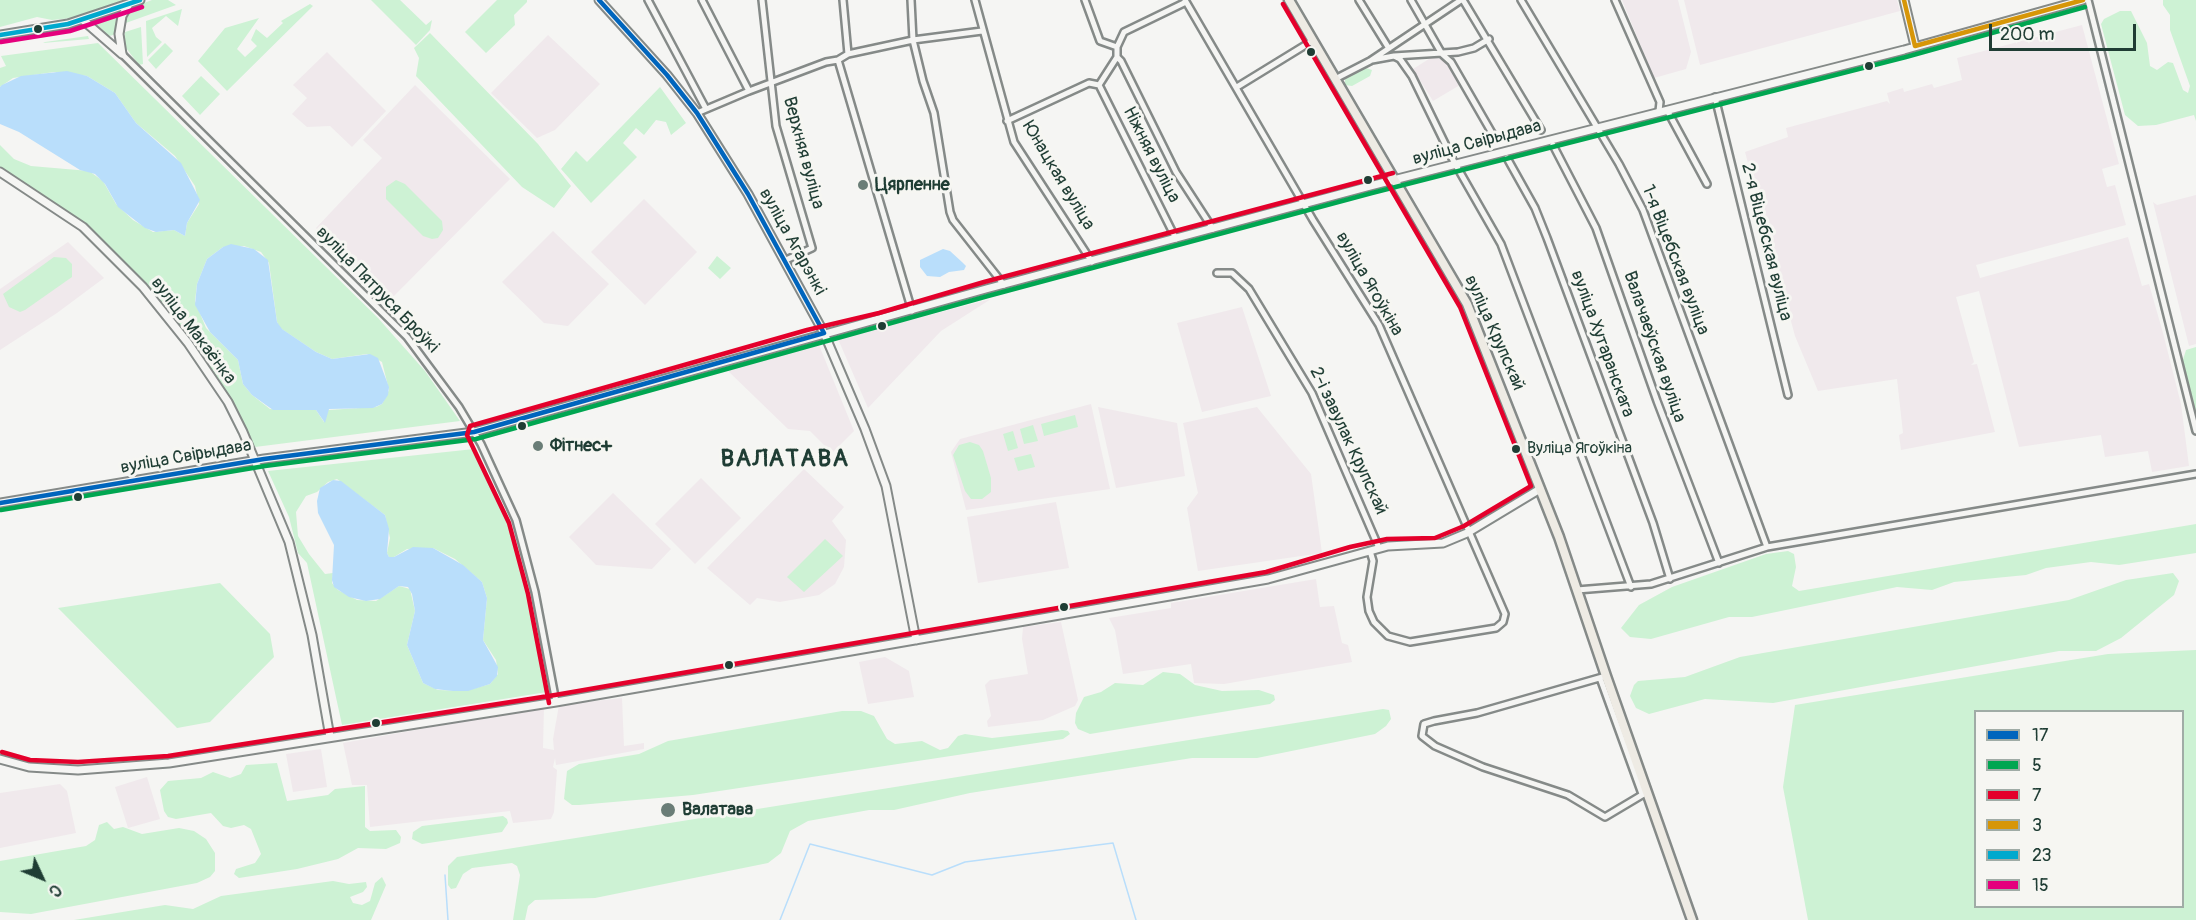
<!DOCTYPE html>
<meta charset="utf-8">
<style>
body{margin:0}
#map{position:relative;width:2196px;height:920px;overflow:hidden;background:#f5f5f3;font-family:Pangolin,sans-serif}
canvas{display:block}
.legend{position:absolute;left:1974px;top:710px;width:210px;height:198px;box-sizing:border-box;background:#f6f6f2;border:2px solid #a0aca6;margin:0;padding:8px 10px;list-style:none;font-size:18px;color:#1f3d34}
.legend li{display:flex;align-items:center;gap:12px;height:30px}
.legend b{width:30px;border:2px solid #a0aca6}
.north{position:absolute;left:12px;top:848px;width:60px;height:60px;-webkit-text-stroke:4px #f6f6f2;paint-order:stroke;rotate:134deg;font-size:16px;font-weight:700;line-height:24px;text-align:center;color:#1f3d34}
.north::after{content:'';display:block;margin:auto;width:21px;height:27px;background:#1f3d34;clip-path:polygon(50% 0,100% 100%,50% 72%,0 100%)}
.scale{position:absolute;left:1989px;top:24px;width:147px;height:27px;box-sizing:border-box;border:3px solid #1f3d34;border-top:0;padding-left:8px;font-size:18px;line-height:21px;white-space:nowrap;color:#1f3d34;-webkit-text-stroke:4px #f6f6f2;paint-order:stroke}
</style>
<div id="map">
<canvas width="2196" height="920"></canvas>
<ul class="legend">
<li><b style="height:8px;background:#0065bd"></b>17</li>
<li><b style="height:8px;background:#00a651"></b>5</li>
<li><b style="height:8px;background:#e4002b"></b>7</li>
<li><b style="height:8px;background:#d79608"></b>3</li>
<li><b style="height:8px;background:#00a9ce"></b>23</li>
<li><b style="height:8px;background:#e5007d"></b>15</li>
</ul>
<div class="north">С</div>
<div class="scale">200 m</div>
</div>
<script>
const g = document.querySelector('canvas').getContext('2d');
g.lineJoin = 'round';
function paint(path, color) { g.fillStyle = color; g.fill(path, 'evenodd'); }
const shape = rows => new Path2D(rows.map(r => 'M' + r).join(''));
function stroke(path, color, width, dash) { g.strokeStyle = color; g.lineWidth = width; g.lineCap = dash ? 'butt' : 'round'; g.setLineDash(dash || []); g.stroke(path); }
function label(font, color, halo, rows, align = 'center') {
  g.font = font + ' Pangolin,sans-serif'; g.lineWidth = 6; g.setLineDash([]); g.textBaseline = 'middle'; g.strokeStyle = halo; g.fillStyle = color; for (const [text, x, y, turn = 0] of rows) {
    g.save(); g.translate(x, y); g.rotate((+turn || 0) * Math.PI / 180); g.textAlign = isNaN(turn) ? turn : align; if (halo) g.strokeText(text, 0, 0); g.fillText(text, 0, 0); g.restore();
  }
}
paint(shape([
 [1622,0,1678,0,1691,52,1686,69,1654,78],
 [1684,0,1897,0,1900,11,1700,65],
 [2082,25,2119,164,2102,169,2107,187,2115,185,2126,225,1976,265,1980,278,2128,237,2142,286,2149,284,2163,333,2181,404,2189,466,2152,472,2148,451,2105,457,2101,435,2019,447,1979,291,1956,297,1974,362,1971,365,1977,364,1995,432,1901,450,1899,435,1903,433,1897,379,1818,391,1795,336,1745,152,1788,137,1786,128,1887,101,1890,104,1887,93,1903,88,1904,92,1932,84,1934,88,1962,80,1957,58],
 [548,35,600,84,555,130,537,138,491,93],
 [327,52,386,111,352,147,330,126,307,127,292,114,307,98,293,85],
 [1432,57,1444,59,1460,85,1433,101,1413,69],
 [415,85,510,179,389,301,316,228,382,158,363,140],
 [2196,195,2196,344,2189,346,2153,202,2157,205],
 [644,199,697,252,645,305,591,252],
 [553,231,609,284,568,326,544,323,502,282],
 [68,242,104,278,57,313,0,350,0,289],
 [991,299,941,331,868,408,838,339],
 [1242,307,1271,396,1202,412,1177,323],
 [815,344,819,345,854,431,832,453,810,431,788,429,726,369],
 [1091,404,1110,489,966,510,951,452,960,439],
 [1098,407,1177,423,1185,476,1116,488],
 [1257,407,1311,474,1322,553,1198,571,1187,508,1198,493,1183,423],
 [804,469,844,507,832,521,846,540,844,567,835,584,819,595,780,602,757,598,750,605,707,568],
 [701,478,741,518,695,564,655,524],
 [613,493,671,549,652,569,596,565,569,537],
 [1056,502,1069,568,978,583,967,517],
 [1316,579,1320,607,1334,606,1342,643,1348,645,1352,662,1224,684,1194,683,1191,664,1123,674,1115,630,1109,618,1171,608,1171,603],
 [1061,622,1078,700,1075,706,1043,720,988,727,987,721,991,716,985,685,990,680,1028,674,1022,639,1023,627],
 [885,657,909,671,914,697,868,704,859,662],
 [622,698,624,746,644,743,644,749,556,765,555,758,553,767,557,770,554,812,551,819,513,823,510,811,370,827,367,785,352,785,343,743,544,707,543,748,554,750,553,739,559,705],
 [321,749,327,787,293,792,286,754],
 [147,777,160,819,128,828,115,787],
 [60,784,67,791,76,833,0,848,0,793]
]), '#f0e9ec');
paint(shape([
 [0,0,125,0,72,18,52,20,37,17,0,27],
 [152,0,168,0,176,5,123,24,124,15,131,8],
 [371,0,400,0,426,25,432,20,430,30,416,45],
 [497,0,527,0,527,2,514,15,515,25,486,53,465,32],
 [2163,0,2196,0,2196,121,2194,115,2156,125,2138,126,2125,115,2101,24,2104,19,2120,11,2131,11,2147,43,2150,66,2157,70,2168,62,2173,63,2183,90,2188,93,2190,86,2170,30,2170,15,2163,5],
 [310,4,313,6,227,91,198,61,225,28,259,18,237,49,245,57,257,46,251,40,256,29,267,38,283,23,281,21],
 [182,9,178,26,166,16,152,28,156,37,162,42,147,57,146,21],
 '97 25a11 11 0 1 1 22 0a11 11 0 1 1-22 0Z',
 [141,27,143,64,139,65,123,44,125,32],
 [430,33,538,144,571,186,554,208,522,187,416,76,419,58,414,48],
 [88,36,89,39,43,43,45,42],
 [98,43,378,318,425,371,460,421,255,447,236,406,228,398,209,367,212,364,203,353,200,355,166,308,136,274,55,204,0,170,0,145,14,159,31,166,89,171,103,181,116,204,133,220,153,232,174,230,185,236,187,223,199,204,195,186,175,156,136,123,115,93,87,76,54,72,13,78,0,87,0,68,6,66,1,56],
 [244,246,261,252,269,263,277,322,280,328,316,352,332,359,367,354,382,362,389,390,382,404,376,407,328,410,324,422,316,410,270,409,252,395,243,384,238,360,206,328,195,301,197,284,207,259,223,247],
 [165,43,173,51,156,69,148,60],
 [1366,68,1372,70,1370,76,1352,86,1345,85,1345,78],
 [201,76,220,94,200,115,182,96],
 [660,87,686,123,671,135,666,122,656,120,644,135,636,128,623,143,637,157,591,203,561,169,576,151,587,162],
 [396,180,405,184,442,221,443,230,438,238,432,239,423,236,386,199,386,187],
 [717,256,731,268,720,279,708,268],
 [54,257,66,258,72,264,72,277,25,310,20,312,9,307,3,294],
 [2196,347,2196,416,2182,363,2186,350],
 [1075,415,1078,427,1044,436,1041,424],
 [1033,425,1038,441,1024,444,1020,429],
 [1013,431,1018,448,1008,451,1003,434],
 [970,442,979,445,983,451,991,478,991,492,982,499,971,499,965,491,953,455,959,445],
 [474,449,499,499,515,541,547,692,342,725,307,563,298,553,289,517,268,471],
 [337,479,385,515,390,538,387,553,389,557,394,557,407,549,433,548,455,559,482,582,487,598,483,640,496,660,498,674,490,684,465,691,438,690,423,683,407,645,415,611,410,589,399,586,376,601,357,600,338,590,332,583,333,573,325,574,309,554,298,536,296,512,306,496,317,492,328,482],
 [1031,454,1035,467,1018,471,1014,458],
 [2196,524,2196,553,2119,565,2091,562,2046,568,2026,575,1954,582,1932,590,1897,587,1752,617,1729,617,1651,639,1630,637,1621,628,1639,605,1672,587,1766,554,1788,551,1794,554,1796,567,1792,586,1799,591],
 [825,539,843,556,804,592,787,577],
 [2173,573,2179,581,2174,595,2121,638,2096,651,2059,651,1773,703,1705,699,1649,714,1636,708,1630,696,1634,685,1638,681,1685,677,1740,657,2069,600,2126,580],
 [220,583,270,634,274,657,210,722,177,728,58,608],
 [2196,650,2196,920,1808,920,1783,787,1795,705,2108,654],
 [1976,712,2182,712,2182,906,1976,906],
 [1163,672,1180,674,1195,685,1222,691,1259,690,1274,695,1275,700,1270,704,1090,734,1078,729,1075,723,1076,713,1084,697,1101,692,1115,683,1143,685],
 [1383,709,1389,710,1391,719,1386,726,1375,734,1257,758,1192,758,970,793,894,810,869,810,808,821,790,831,781,853,768,863,595,898,535,900,528,906,525,920,513,920,520,875,517,866,512,863,472,868,463,874,456,888,451,889,448,885,448,866,457,857],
 [842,711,861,711,874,716,887,739,895,744,922,741,940,750,948,748,958,736,965,734,992,738,1062,730,1068,731,1070,734,1063,739,693,795,579,805,572,805,564,799,567,771,579,764,639,754,668,741],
 [277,763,287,801,328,795,335,789,365,786,365,827,370,831,396,830,401,837,400,843,386,849,358,848,338,859,297,869,239,878,234,874,236,869,255,863,261,854,251,829,244,825,231,828,223,826,211,813,176,819,168,817,164,811,160,790,168,781,201,778,213,772,230,778,241,774,246,765],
 [503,816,507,819,508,823,502,832,422,844,412,839,413,832,422,826],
 [107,822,114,829,123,827,142,834,179,828,194,831,206,839,215,853,215,871,210,877,197,883,31,914,0,912,0,861,86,846,95,840,99,825],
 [382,877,386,885,371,920,74,920,165,905,193,909,221,896,333,881,349,884,366,882,367,887,363,892,350,897,353,903,362,905,370,901,375,883]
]), '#cdf2d4');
paint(shape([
 [67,71,87,76,115,93,136,123,181,163,200,200,187,223,185,236,174,230,156,232,145,228,118,207,105,184,95,174,80,170,19,132,0,124,0,87,2,85,21,76],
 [231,244,254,249,268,260,277,322,282,329,316,352,332,359,370,354,378,358,389,387,388,395,382,404,373,408,329,409,325,423,316,410,273,410,252,395,243,384,238,360,210,332,195,305,197,284,207,259,223,247],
 [943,249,950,251,962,262,966,266,964,270,949,272,940,277,927,276,920,267,920,260],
 [333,480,341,481,385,515,389,529,387,553,389,557,394,557,413,547,433,548,463,565,482,582,487,598,483,640,498,667,497,676,490,684,468,691,453,691,435,689,423,683,407,645,415,611,412,594,408,587,399,586,380,599,366,601,349,597,334,587,332,580,334,545,318,513,317,501,320,488]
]), '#b9defb');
stroke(shape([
 [445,875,448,920],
 [780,920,810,844,932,875,965,862,1113,843,1136,920]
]), '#b9defb', 1.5);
const street = shape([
 [648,0,706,109],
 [702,0,749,91],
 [762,0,776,126,812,248,786,260],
 [843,0,848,54],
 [911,0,913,40,923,81,934,113,950,212,953,220,1004,285],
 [975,0,1014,142,1092,262],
 [1085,0,1100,41,1117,47,1117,57,1099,85,1176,239],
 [1185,0,1313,220,1379,325,1505,614,1503,622,1496,628,1410,642,1388,636,1374,622,1369,611,1367,597,1373,561,1370,551],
 [1359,0,1388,47],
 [1411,0,1442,54,1451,62,1496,140],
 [1463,0,1541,130],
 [1521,0,1619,164,1643,210,1767,547],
 [1615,0,1660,102,1659,111],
 [2088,0,2196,431],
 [1117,47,1124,32,1186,2],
 [122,54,407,337,459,407,481,444,516,520,535,592,556,702],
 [1394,56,1400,59,1412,76,1453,160,1501,244,1631,587],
 [1117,57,1121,61,1176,172,1213,229],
 [838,60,912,311],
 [1372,60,1394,56,1458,52,1474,48,1489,39],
 [1335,79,1370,61,1461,0],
 [1237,87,1312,41],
 [1715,97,1788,395],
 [1667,110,1707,184],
 [697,113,749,91,826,62,838,60,848,54,913,40,982,31],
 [1007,121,1089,83,1099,85],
 [1553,145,1596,228,1657,401,1719,563],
 [1507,158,1535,208,1547,238,1653,523,1670,579],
 [1217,273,1232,273,1249,289,1312,393,1379,548],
 [1577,590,1651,584,1767,547,2196,474],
 [1606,676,1477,713,1434,721,1424,724,1422,736,1435,746,1483,767,1568,795,1605,817,1647,792],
 [1600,678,1642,794]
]);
const secondary = shape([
 [599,0,667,75,697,113,748,194,824,333,865,429,886,486,916,640],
 [1904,0,1915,46],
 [83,20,122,54],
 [0,35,68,24,140,0],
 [122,54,119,34,122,16,129,4],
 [0,172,83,227,143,287,188,343,228,402,243,432,289,542,312,635,330,737],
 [0,503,264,459,474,432,986,289,1370,186,1904,50,2083,0],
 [0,759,29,767,78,770,169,763,556,702,1268,579,1388,546,1443,543,1467,533,1540,489]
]);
const primary = shape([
 [1289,0,1467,304,1559,537,1606,676,1692,920]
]);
stroke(street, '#858a88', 10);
stroke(secondary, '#858a88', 11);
stroke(primary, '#858a88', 13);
stroke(street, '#f5f5f3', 5);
stroke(secondary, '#f5f5f3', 7);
stroke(primary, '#eeebe4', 8);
stroke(shape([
 [599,0,667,75,697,113,748,194,824,333],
 [0,503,264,459,474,432,824,333]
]), '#0065bd', 4.5);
stroke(shape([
 [1,510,265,466,476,439,988,296,1372,193,1906,57,2085,7]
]), '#00a651', 4.5);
stroke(shape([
 [549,703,528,594,509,523,467,435,470,426,807,330,879,313,984,282,1393,173],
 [2,752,30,760,78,762,168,756,555,695,1266,572,1350,547,1387,539,1435,538,1464,526,1531,486,1460,307,1283,4]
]), '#e4002b', 4.5);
stroke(shape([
 [1904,0,1915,46],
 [1915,46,2083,0]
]), '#d79608', 4.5);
stroke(shape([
 [0,35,68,24,140,0]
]), '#00a9ce', 4.5);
stroke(shape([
 [1,42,70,31,142,7]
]), '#e5007d', 4.5);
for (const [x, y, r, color] of [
 [38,29,5,"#1f3d34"],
 [1311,52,5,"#1f3d34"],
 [1869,66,5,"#1f3d34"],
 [1368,180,5,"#1f3d34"],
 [863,185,6,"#6a7d77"],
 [882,326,5,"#1f3d34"],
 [522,426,5,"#1f3d34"],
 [538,446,6,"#6a7d77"],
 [1516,449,5,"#1f3d34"],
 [78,497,5,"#1f3d34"],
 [1064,607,5,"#1f3d34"],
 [729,665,5,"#1f3d34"],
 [376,723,5,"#1f3d34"],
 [668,810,8,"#6a7d77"]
]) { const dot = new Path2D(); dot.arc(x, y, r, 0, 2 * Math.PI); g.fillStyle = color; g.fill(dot); stroke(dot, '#f6f6f2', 2); }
label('16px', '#1f3d34', '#f6f6f2', [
 ["Вуліца Ягоўкіна",1527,449]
], 'left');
label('18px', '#1f3d34', '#f6f6f2', [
 ["вуліца Свірыдава",1477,143,-15],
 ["Верхняя вуліца",803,153,75],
 ["Ніжняя вуліца",1151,155,63],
 ["Юнацкая вуліца",1058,176,59],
 ["вуліца Агарэнкі",792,242,61],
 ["2-я Віцебская вуліца",1766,242,76],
 ["1-я Віцебская вуліца",1675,260,69],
 ["вуліца Ягоўкіна",1369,284,60],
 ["вуліца Пятруся Броўкі",377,290,46],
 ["вуліца Макаёнка",193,331,53],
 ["вуліца Крупскай",1494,333,66],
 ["вуліца Хутаранскага",1602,344,70],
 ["Валачаеўская вуліца",1654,347,71],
 ["2-і завулак Крупскай",1348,441,65],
 ["вуліца Свірыдава",186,457,-10]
]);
label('bold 18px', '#1f3d34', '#f6f6f2', [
 ["Цярпенне",875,185],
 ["Фітнес+",550,446],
 ["Валатава",682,810]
], 'left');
g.letterSpacing = '1.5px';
label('bold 24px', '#1f3d34', '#f6f6f2', [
 ["ВАЛАТАВА",785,460]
]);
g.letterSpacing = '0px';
</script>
